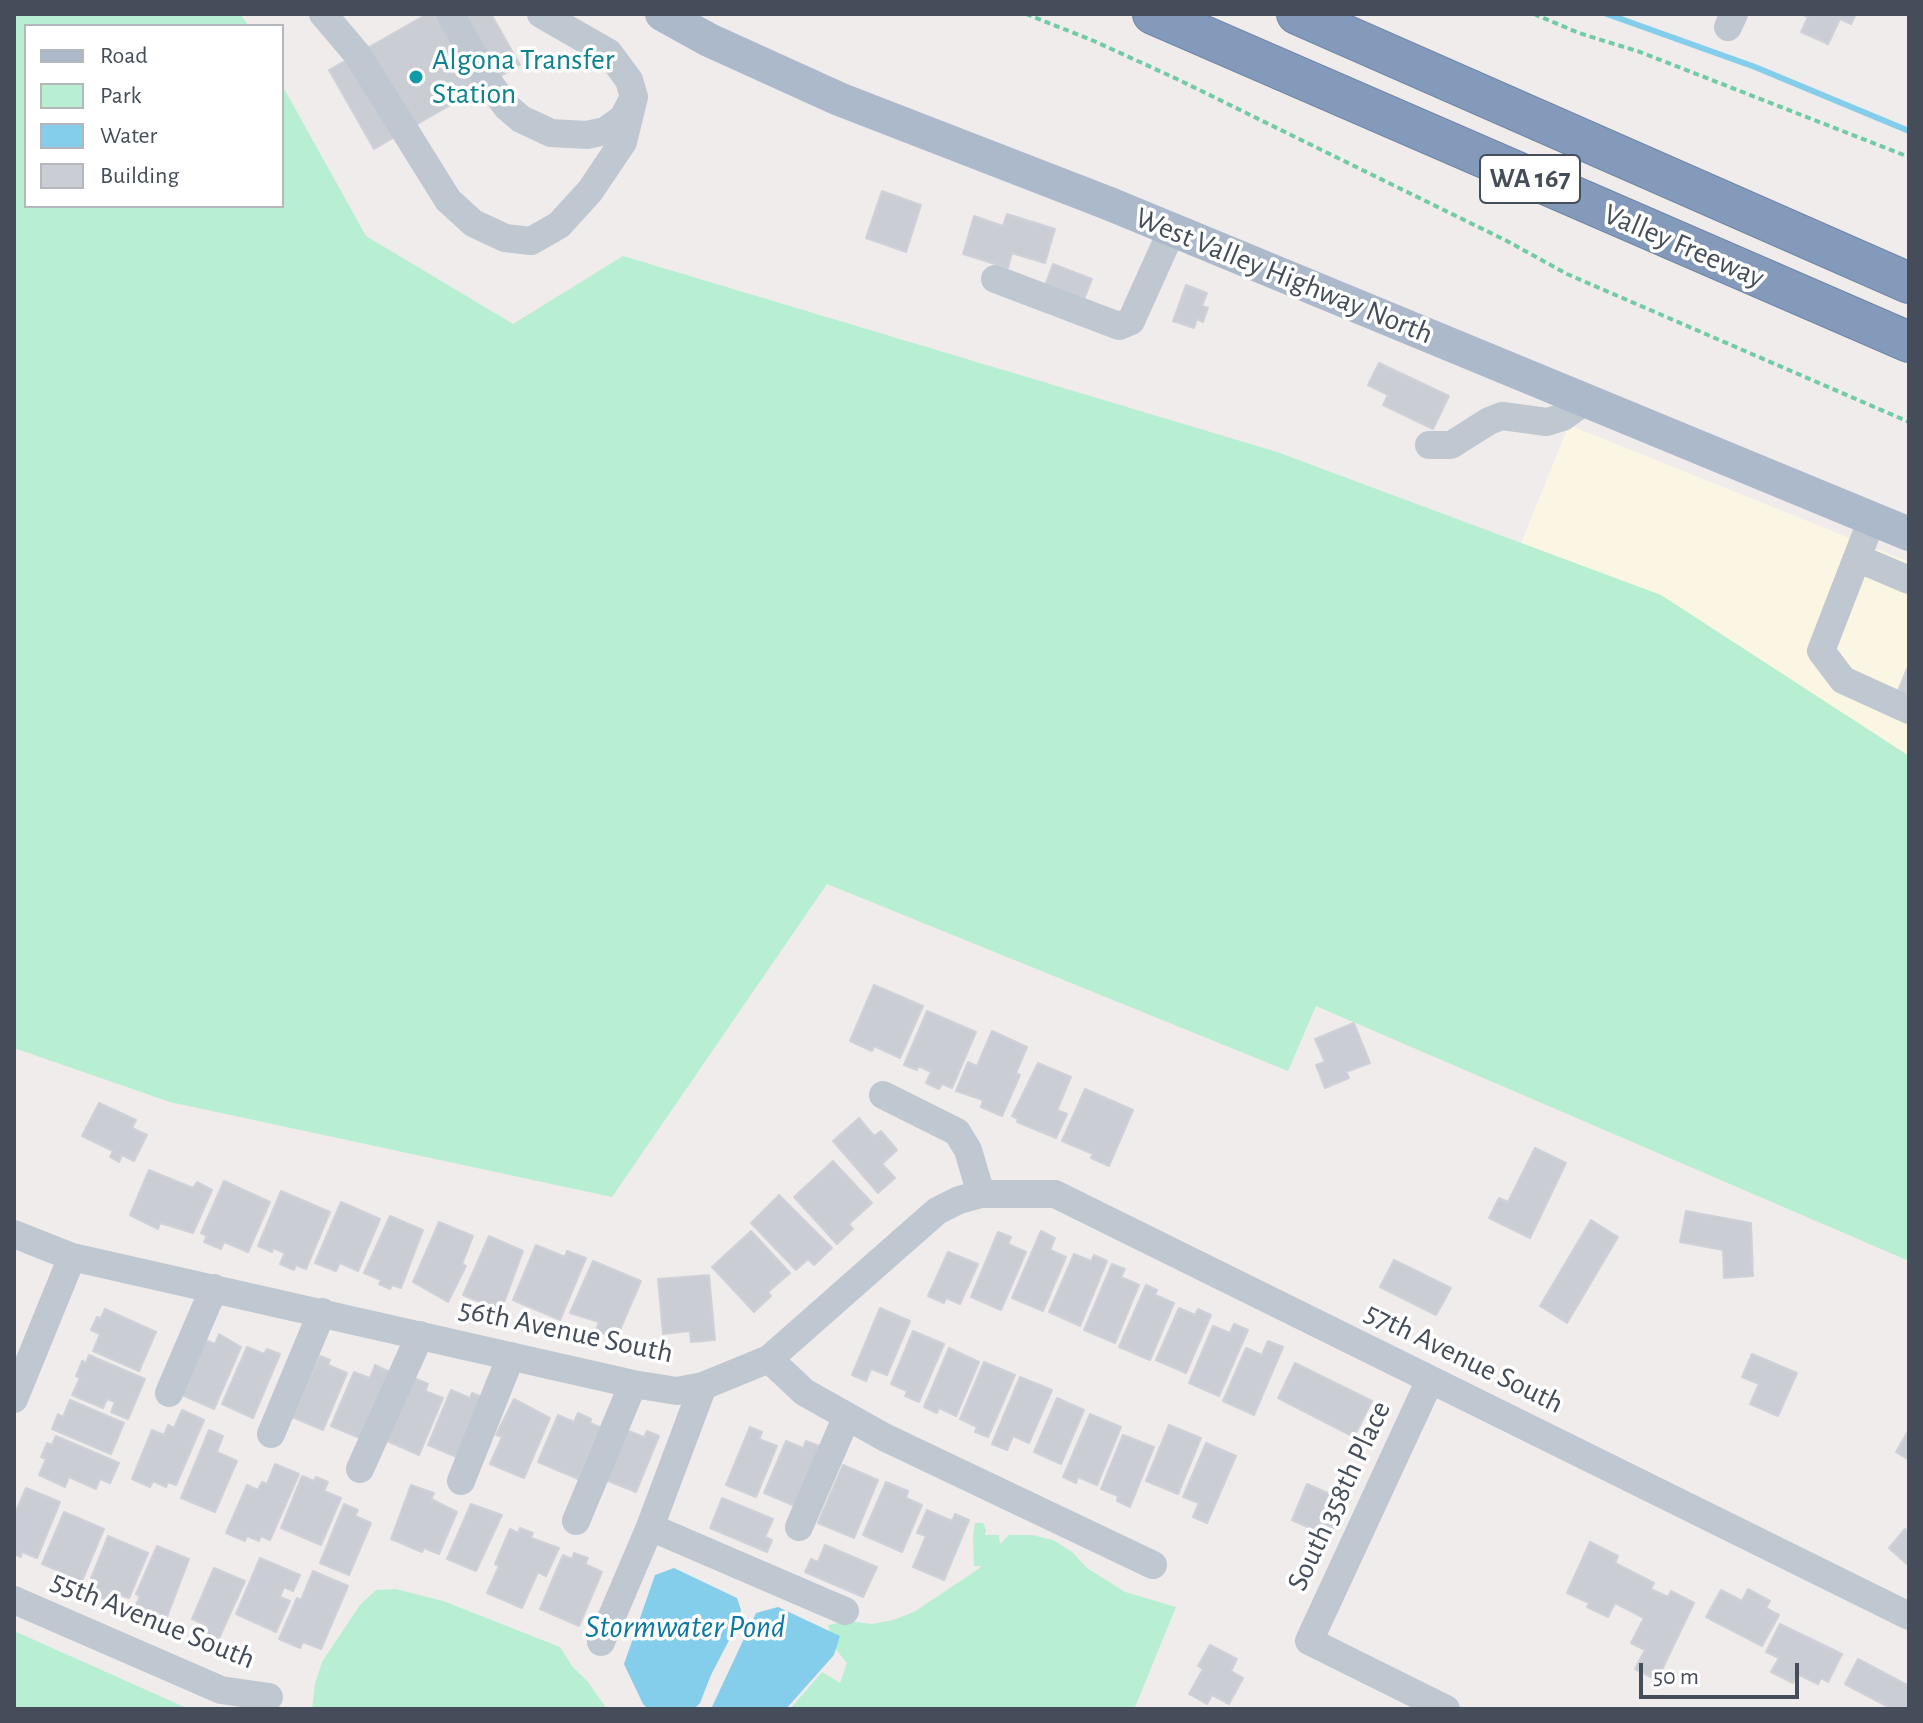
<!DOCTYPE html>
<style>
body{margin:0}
#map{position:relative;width:1923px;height:1723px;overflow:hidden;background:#efeceb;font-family:"Alegreya Sans",sans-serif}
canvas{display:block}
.frame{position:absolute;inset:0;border:16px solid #444d59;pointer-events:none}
.legend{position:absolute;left:24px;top:24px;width:260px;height:184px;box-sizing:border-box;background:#fff;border:2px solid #b4b8bd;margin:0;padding:10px 14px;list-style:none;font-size:24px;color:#444d59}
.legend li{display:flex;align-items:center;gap:16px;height:40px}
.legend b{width:40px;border:2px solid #b4b8bd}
.scale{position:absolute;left:1639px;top:1663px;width:160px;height:36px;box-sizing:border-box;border:4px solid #444d59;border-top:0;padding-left:10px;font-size:24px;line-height:28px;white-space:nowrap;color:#444d59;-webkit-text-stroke:6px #fff;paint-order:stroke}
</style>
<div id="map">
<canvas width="1923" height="1723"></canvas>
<div class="frame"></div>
<ul class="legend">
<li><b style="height:10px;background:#abb9cb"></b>Road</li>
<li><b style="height:22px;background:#b8eed1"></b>Park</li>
<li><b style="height:22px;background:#85ceeb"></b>Water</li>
<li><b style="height:22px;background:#cbcdd4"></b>Building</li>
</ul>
<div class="scale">50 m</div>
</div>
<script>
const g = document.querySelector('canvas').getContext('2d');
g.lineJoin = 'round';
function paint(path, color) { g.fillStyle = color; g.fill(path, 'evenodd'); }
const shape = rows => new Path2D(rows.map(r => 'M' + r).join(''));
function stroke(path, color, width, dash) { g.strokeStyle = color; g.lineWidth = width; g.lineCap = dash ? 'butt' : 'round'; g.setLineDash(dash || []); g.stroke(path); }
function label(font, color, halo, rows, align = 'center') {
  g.font = font + ' "Alegreya Sans",sans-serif'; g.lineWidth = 7; g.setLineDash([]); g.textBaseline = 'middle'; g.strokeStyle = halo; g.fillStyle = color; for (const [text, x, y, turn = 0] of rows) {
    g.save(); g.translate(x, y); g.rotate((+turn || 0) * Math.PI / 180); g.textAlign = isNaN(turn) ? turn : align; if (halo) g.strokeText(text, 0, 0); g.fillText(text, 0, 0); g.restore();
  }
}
paint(shape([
 [1569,425,1909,562,1909,756,1661,595,1521,543]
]), '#fbf6e3');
paint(shape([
 [14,14,240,14,249,26,26,26,26,206,282,206,282,85,366,236,513,324,623,256,1277,452,1661,595,1909,756,1909,1261,1316,1006,1288,1071,827,884,612,1197,170,1102,14,1048],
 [975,1523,983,1523,986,1530,985,1535,999,1535,1000,1544,1009,1535,1032,1535,1053,1540,1072,1552,1087,1568,1125,1592,1176,1607,1135,1707,1138,1709,790,1709,822,1672,840,1683,847,1663,833,1646,828,1625,848,1621,872,1624,893,1620,914,1612,980,1568,981,1566,974,1566,973,1536],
 [396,1589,443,1601,560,1647,572,1666,588,1682,607,1709,312,1709,315,1684,322,1662,360,1605,376,1590],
 [14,1631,189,1709,14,1709]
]), '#b8eed1');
paint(shape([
 [674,1568,737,1598,741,1610,738,1623,711,1675,700,1703,694,1709,648,1709,643,1704,624,1664,655,1575],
 [778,1607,840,1636,834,1655,786,1709,711,1709,756,1613]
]), '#85ceeb');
stroke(shape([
 [1607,14,1755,67,1909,131]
]), '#85ceeb', 6);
const building = shape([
 [427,14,491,14,520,65,374,149,329,70,427,14],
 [1801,14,1856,14,1851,24,1840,19,1828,44,1801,32,1808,17,1801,14],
 [882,191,921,205,906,252,866,238,882,191],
 [1007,214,1055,229,1045,263,1012,253,1008,268,963,254,974,216,1003,226,1007,214],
 [1053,264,1092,279,1083,302,1044,288,1053,264],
 [1186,285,1207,293,1202,306,1208,308,1203,322,1197,319,1194,328,1173,321,1186,285],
 [1379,363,1449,396,1433,429,1383,405,1388,395,1368,385,1379,363],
 [1909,664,1909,696,1898,691,1909,664],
 [874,985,923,1006,900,1058,874,1046,872,1051,850,1041,874,985],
 [927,1011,976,1032,952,1088,942,1084,939,1089,926,1083,931,1072,918,1066,917,1070,904,1065,927,1011],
 [1354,1023,1370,1063,1346,1072,1349,1078,1325,1088,1316,1065,1325,1062,1315,1039,1354,1023],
 [992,1031,1027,1047,1016,1073,1020,1075,1002,1116,981,1107,983,1100,956,1091,968,1062,977,1066,992,1031],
 [1038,1063,1071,1077,1057,1110,1067,1114,1056,1138,1017,1122,1018,1119,1012,1116,1038,1063],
 [1085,1089,1133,1110,1109,1166,1091,1158,1093,1154,1062,1141,1085,1089],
 [99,1103,136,1120,132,1128,147,1135,134,1161,122,1155,119,1162,110,1157,113,1151,82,1136,99,1103],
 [859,1118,874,1136,881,1131,897,1150,882,1164,895,1178,878,1193,833,1141,859,1118],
 [1535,1148,1566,1163,1530,1238,1489,1218,1499,1198,1508,1202,1535,1148],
 [833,1161,872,1203,849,1224,853,1229,837,1244,794,1197,833,1161],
 [149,1170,193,1188,197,1182,212,1190,193,1233,160,1223,158,1229,130,1215,149,1170],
 [224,1181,270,1202,248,1252,224,1242,221,1249,204,1242,207,1236,201,1233,224,1181],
 [281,1191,330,1212,306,1269,296,1265,294,1270,280,1264,285,1253,273,1248,272,1252,258,1246,281,1191],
 [779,1195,832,1248,814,1265,808,1259,796,1270,751,1223,779,1195],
 [341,1202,380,1219,358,1271,340,1263,336,1271,315,1263,341,1202],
 [1686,1211,1751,1223,1753,1276,1724,1278,1723,1250,1680,1242,1686,1211],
 [390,1216,423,1230,401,1288,392,1285,390,1289,379,1284,381,1280,364,1273,390,1216],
 [1591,1220,1618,1237,1567,1323,1540,1306,1591,1220],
 [439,1222,473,1236,462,1264,466,1266,448,1302,413,1282,439,1222],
 [751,1231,790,1273,768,1292,771,1296,754,1312,712,1267,751,1231],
 [1041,1231,1055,1238,1050,1250,1066,1257,1043,1311,1012,1298,1041,1231],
 [998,1232,1011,1237,1008,1244,1026,1252,1001,1310,971,1297,998,1232],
 [489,1236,523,1251,501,1311,493,1307,491,1310,479,1305,480,1302,463,1295,489,1236],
 [536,1245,565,1257,567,1251,586,1258,560,1320,513,1300,536,1245],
 [948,1252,978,1264,960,1304,946,1298,944,1303,928,1296,948,1252],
 [1074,1254,1091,1261,1094,1255,1107,1261,1080,1326,1049,1312,1074,1254],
 [1394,1260,1451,1288,1436,1315,1380,1287,1394,1260],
 [593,1261,641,1281,616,1339,596,1330,599,1322,570,1313,593,1261],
 [1112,1264,1125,1269,1121,1277,1139,1285,1115,1343,1084,1330,1112,1264],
 [709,1275,715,1340,691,1342,690,1331,663,1334,658,1279,709,1275],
 [1146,1285,1157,1290,1155,1295,1174,1303,1150,1360,1119,1347,1146,1285],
 [880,1308,910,1321,887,1375,871,1369,866,1381,852,1375,880,1308],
 [1179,1308,1195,1315,1198,1309,1211,1315,1186,1373,1156,1360,1179,1308],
 [105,1309,156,1332,139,1371,93,1351,100,1334,91,1330,97,1317,101,1318,105,1309],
 [1234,1324,1248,1330,1219,1396,1189,1383,1213,1326,1230,1333,1234,1324],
 [913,1331,944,1344,919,1402,905,1396,907,1391,891,1384,913,1331],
 [219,1334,241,1347,214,1409,180,1394,198,1337,215,1344,219,1334],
 [1268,1341,1283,1347,1254,1415,1223,1401,1246,1348,1262,1355,1268,1341],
 [247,1347,264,1354,267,1349,280,1354,253,1418,222,1404,247,1347],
 [949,1348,979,1362,956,1416,939,1408,937,1413,924,1407,949,1348],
 [1752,1354,1797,1373,1778,1416,1750,1404,1759,1384,1742,1377,1752,1354],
 [89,1355,145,1379,128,1419,111,1412,115,1402,107,1399,103,1408,72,1395,80,1378,76,1376,82,1361,86,1363,89,1355],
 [320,1356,330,1360,328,1365,347,1373,323,1430,292,1417,320,1356],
 [984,1362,1015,1375,988,1437,975,1432,977,1427,960,1419,984,1362],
 [1295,1363,1372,1401,1354,1437,1278,1398,1295,1363],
 [375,1365,390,1372,362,1439,331,1426,354,1372,370,1378,375,1365],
 [1020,1377,1052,1390,1029,1443,1013,1436,1007,1450,992,1444,1020,1377],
 [414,1378,428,1384,425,1391,443,1398,419,1455,387,1441,414,1378],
 [451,1390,470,1398,472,1393,485,1398,459,1458,428,1445,451,1390],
 [1057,1398,1084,1410,1061,1464,1034,1452,1057,1398],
 [514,1399,550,1418,524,1478,490,1464,502,1437,496,1435,514,1399],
 [70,1400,124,1423,111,1454,52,1429,58,1414,63,1417,70,1400],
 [182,1410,204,1420,176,1485,168,1482,166,1487,153,1481,150,1487,132,1479,152,1430,164,1435,168,1425,174,1428,182,1410],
 [578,1413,591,1419,590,1423,600,1427,578,1479,538,1462,558,1415,574,1422,578,1413],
 [1090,1414,1121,1427,1097,1485,1078,1477,1076,1483,1063,1477,1090,1414],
 [1169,1425,1201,1438,1178,1494,1146,1481,1169,1425],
 [750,1427,762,1432,759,1439,777,1446,756,1497,726,1485,750,1427],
 [209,1430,223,1436,217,1452,237,1461,215,1512,181,1498,209,1430],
 [626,1430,644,1437,647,1431,659,1436,636,1492,606,1480,626,1430],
 [1908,1431,1909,1432,1909,1460,1896,1452,1908,1431],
 [1123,1435,1154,1447,1130,1507,1117,1501,1118,1496,1101,1489,1123,1435],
 [56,1436,119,1463,110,1483,100,1479,96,1489,69,1477,65,1487,39,1475,46,1459,41,1457,47,1443,52,1445,56,1436],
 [786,1441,803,1448,806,1441,820,1446,795,1506,764,1493,786,1441],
 [1206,1443,1236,1456,1207,1523,1193,1517,1199,1503,1183,1497,1206,1443],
 [275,1464,299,1474,270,1540,261,1536,259,1541,247,1536,245,1541,226,1533,247,1485,258,1490,262,1482,267,1484,275,1464],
 [843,1465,878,1480,854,1538,818,1523,843,1465],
 [302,1476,314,1481,316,1477,328,1482,324,1491,341,1498,321,1545,281,1528,302,1476],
 [886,1482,908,1491,906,1498,922,1505,902,1552,863,1535,886,1482],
 [1307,1484,1346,1501,1330,1537,1292,1520,1307,1484],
 [411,1485,434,1493,431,1499,457,1512,439,1554,424,1548,422,1552,391,1539,411,1485],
 [26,1488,60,1502,37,1558,22,1552,21,1557,14,1554,14,1516,26,1488],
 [722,1498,773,1519,765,1537,772,1540,767,1552,710,1528,722,1498],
 [344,1504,358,1510,355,1516,371,1523,349,1575,320,1563,344,1504],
 [471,1504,502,1515,476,1571,447,1559,471,1504],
 [927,1510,952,1521,955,1514,969,1520,944,1580,913,1567,926,1536,917,1533,927,1510],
 [64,1512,104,1529,81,1583,57,1575,59,1571,42,1564,64,1512],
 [520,1528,533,1533,531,1538,559,1548,546,1576,538,1572,522,1608,487,1593,499,1566,495,1564,510,1529,518,1533,520,1528],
 [1905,1529,1909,1532,1909,1566,1889,1548,1905,1529],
 [108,1536,148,1553,129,1598,110,1591,107,1600,86,1591,108,1536],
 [1590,1542,1618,1556,1615,1563,1654,1583,1651,1589,1668,1597,1671,1591,1694,1603,1657,1680,1635,1669,1645,1650,1631,1643,1644,1618,1615,1603,1608,1617,1587,1607,1589,1603,1567,1593,1590,1542],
 [825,1545,877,1567,863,1597,805,1572,811,1559,818,1562,825,1545],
 [157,1546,189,1559,167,1617,151,1610,149,1614,135,1608,140,1596,136,1594,157,1546],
 [574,1553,588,1558,585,1564,602,1572,579,1626,540,1609,563,1555,572,1559,574,1553],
 [260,1558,300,1575,293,1591,284,1587,280,1597,290,1601,276,1632,236,1614,260,1558],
 [214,1568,245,1581,215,1647,202,1641,208,1626,192,1619,214,1568],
 [313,1571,348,1586,321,1649,303,1642,300,1648,279,1639,297,1598,301,1600,313,1571],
 [1748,1589,1770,1601,1766,1608,1779,1615,1762,1646,1706,1617,1721,1590,1742,1601,1748,1589],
 [1780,1624,1842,1654,1828,1682,1821,1678,1818,1684,1797,1674,1793,1683,1771,1672,1779,1658,1766,1652,1780,1624],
 [1210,1645,1237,1659,1231,1671,1243,1678,1229,1704,1212,1695,1207,1704,1189,1694,1203,1669,1198,1666,1210,1645],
 [1858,1659,1909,1686,1909,1709,1892,1709,1845,1684,1858,1659]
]);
paint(building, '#cbcdd4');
stroke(building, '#cfd1d8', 2);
const highway = shape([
 [1153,14,1909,342],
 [1297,14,1909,283]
]);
stroke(highway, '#6e85a7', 42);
stroke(shape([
 [1026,14,1094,41,1177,79,1507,241,1567,274,1909,422],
 [1534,14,1579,33,1640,52,1909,157]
]), '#71cba5', 4, [6, 4]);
stroke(shape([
 [323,14,357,54,448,200,473,223,505,238,531,241,559,225,590,191,623,142,634,97],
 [450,14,489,83,507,107,521,119,551,133,587,135,605,131,623,118,634,97,629,80,609,53,541,14],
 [1728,27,1734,14],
 [995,279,1119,326,1131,321,1172,230],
 [1429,445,1451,445,1489,421,1502,416,1547,422,1563,417,1585,401],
 [1872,519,1821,651,1843,680,1909,710],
 [1857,558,1909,580],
 [883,1095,957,1132,968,1150,981,1194],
 [14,1234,72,1257,633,1384,677,1391,703,1386,769,1359,937,1211,959,1200,981,1194,1055,1194,1909,1616],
 [769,1359,804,1392,884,1437,1153,1565],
 [1430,1380,1309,1641,1446,1709],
 [169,1393,214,1288],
 [14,1399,72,1257],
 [271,1434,322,1312],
 [360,1469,420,1335],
 [461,1481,511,1356],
 [576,1521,633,1384],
 [650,1527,845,1611],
 [799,1527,847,1416],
 [14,1600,221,1690,269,1697],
 [601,1642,650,1527,703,1386]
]), '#bfc7d1', 28);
stroke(shape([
 [662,14,709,40,839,99,1110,204,1909,534]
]), '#abb9cb', 34);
stroke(highway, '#839abb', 40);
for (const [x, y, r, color] of [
 [416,77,8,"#0f9aa8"]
]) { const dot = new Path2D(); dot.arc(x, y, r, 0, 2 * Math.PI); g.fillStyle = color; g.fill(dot); stroke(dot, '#fff', 3); }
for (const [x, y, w] of [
 [1530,179,100]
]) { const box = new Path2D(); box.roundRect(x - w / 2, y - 24, w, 48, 6); g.fillStyle = '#fff'; g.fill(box); stroke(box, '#444d59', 2); }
label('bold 28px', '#444d59', null, [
 ["WA 167",1530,179]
]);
label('30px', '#0d838f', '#fff', [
 ["Algona Transfer",432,60],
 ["Station",432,94]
], 'left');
label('30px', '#444d59', '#fff', [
 ["Valley Freeway",1684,246,23],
 ["West Valley Highway North",1284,276,22],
 ["56th Avenue South",566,1331,12],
 ["57th Avenue South",1464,1358,26],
 ["South 358th Place",1339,1496,-65],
 ["55th Avenue South",153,1620,22]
]);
label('italic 32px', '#0c79a4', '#fff', [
 ["Stormwater Pond",685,1627]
]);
</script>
